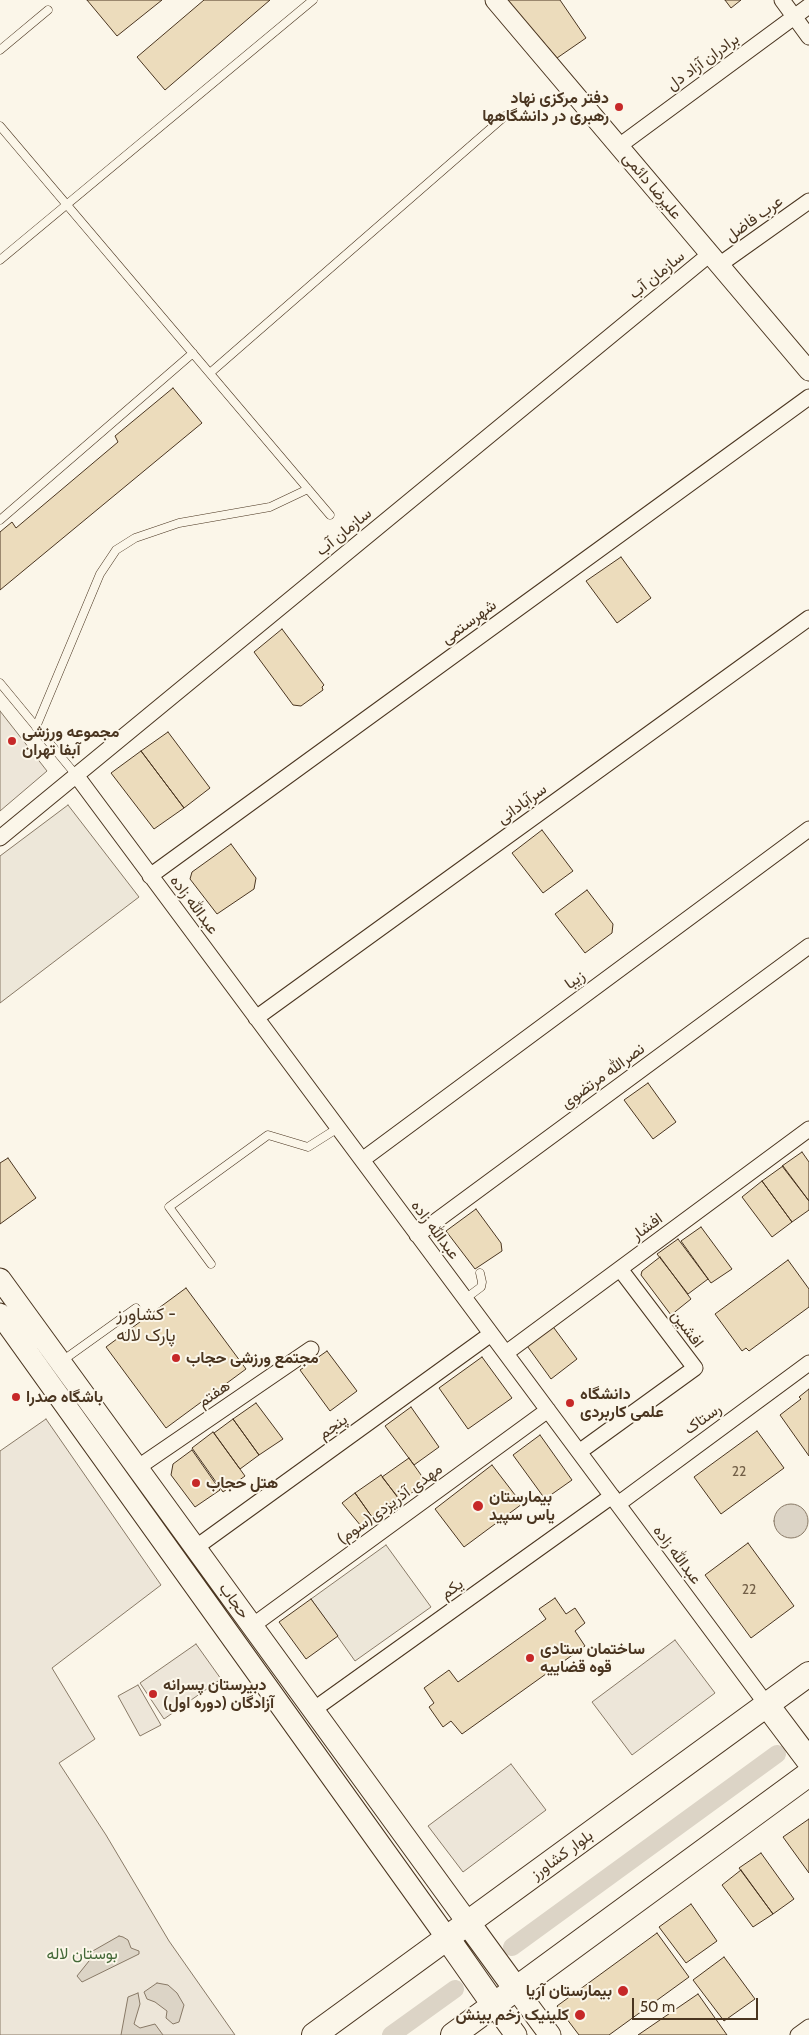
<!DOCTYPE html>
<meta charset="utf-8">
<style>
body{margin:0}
#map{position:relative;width:809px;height:2035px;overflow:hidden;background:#fbf6e9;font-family:Cabin,sans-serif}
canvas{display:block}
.scale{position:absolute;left:632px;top:1998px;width:126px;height:22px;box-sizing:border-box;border:2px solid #4a3520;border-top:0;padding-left:6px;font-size:15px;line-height:18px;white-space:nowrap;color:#4a3520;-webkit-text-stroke:4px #fbf6e9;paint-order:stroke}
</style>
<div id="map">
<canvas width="809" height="2035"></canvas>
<div class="scale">50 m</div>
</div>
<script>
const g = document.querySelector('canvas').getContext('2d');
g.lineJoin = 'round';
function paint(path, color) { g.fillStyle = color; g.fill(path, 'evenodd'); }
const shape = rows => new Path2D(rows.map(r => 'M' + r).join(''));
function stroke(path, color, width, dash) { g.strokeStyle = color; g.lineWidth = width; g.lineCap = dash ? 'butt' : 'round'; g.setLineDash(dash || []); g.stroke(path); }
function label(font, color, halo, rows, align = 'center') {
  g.font = font + ' Cabin,Vazirmatn,sans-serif'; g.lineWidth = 4; g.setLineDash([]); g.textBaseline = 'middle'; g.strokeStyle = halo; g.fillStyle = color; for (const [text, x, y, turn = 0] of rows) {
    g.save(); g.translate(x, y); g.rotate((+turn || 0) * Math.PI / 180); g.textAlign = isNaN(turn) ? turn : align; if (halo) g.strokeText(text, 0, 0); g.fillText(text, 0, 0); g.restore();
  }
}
const green = shape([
 [0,711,47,771,0,811,0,711],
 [46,1419,161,1585,52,1668,95,1739,59,1763,106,1835,169,1941,235,2035,0,2035,0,1451,46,1419],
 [675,1640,715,1693,632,1755,592,1702,675,1640],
 [196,1644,221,1679,164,1719,140,1683,196,1644],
 [138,1685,161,1725,140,1736,118,1696,138,1685],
 [511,1764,546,1810,463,1872,428,1826,511,1764]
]);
paint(green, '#ede6d9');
stroke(green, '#887966', 1);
const parking = shape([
 [68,805,139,897,0,1003,0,856,68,805],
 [386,1545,431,1607,355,1661,311,1599,386,1545]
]);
paint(parking, '#ede7d9');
stroke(parking, '#887966', 1);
const water = shape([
 '774 1521a17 17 0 1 1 34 0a17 17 0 1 1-34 0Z',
 [119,1936,123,1937,128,1940,131,1948,139,1951,139,1954,82,1982,77,1976,89,1961,91,1952,119,1936],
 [157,1983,168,1985,177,1993,184,2005,179,2022,173,2024,166,2018,167,2011,155,2002,147,1999,144,1992,157,1983],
 [138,1993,140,2004,134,2024,140,2028,155,2024,163,2035,121,2035,128,1997,138,1993]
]);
paint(water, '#dcd4c6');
stroke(water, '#887966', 1);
stroke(shape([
 [512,1947,777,1754],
 [391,2035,455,1989]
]), '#dcd4c6', 18);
const building = shape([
 [87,0,162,0,117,36,87,0],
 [204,0,270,0,165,90,137,57,204,0],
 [507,0,560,0,586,38,557,58,507,0],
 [725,0,741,0,731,8,725,0],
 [173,388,202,423,0,590,0,532,12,522,16,528,118,442,115,436,173,388],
 [621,557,651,598,617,623,586,581,621,557],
 [282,629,324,685,322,687,323,690,301,706,293,705,254,652,282,629],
 [168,732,210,788,184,808,141,751,168,732],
 [141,751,184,808,154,829,111,773,141,751],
 [542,830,573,871,543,893,512,853,542,830],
 [231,844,256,878,254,889,217,914,190,879,192,872,231,844],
 [587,890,613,924,612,933,585,953,555,914,587,890],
 [648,1083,676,1122,653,1139,624,1100,648,1083],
 [802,1152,809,1162,809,1201,782,1166,802,1152],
 [8,1158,36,1198,0,1224,0,1163,8,1158],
 [783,1166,809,1201,809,1210,792,1222,762,1181,783,1166],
 [762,1181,792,1222,772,1237,742,1197,762,1181],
 [476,1209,501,1243,502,1251,475,1269,446,1231,476,1209],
 [701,1227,732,1269,711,1283,681,1241,701,1227],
 [678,1239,708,1279,688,1294,657,1254,678,1239],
 [660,1257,691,1299,671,1315,641,1275,642,1271,660,1257],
 [788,1260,809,1289,809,1307,749,1351,746,1348,742,1351,715,1314,788,1260],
 [186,1288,246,1369,166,1428,106,1347,186,1288],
 [551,1324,577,1359,551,1379,525,1343,551,1324],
 [327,1351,357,1391,330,1411,300,1370,327,1351],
 [482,1357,512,1398,468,1429,439,1388,482,1357],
 [809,1389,809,1456,780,1415,801,1399,799,1397,809,1389],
 [256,1403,283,1439,259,1455,233,1419,256,1403],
 [411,1407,439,1447,414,1465,385,1426,411,1407],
 [233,1419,259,1455,240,1469,214,1433,233,1419],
 [757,1431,784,1468,721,1514,694,1477,757,1431],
 [213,1432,245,1476,223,1492,192,1448,213,1432],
 [540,1435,572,1480,545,1499,513,1455,540,1435],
 [192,1450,220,1490,195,1507,171,1475,173,1464,192,1450],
 [409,1458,426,1482,401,1501,382,1477,409,1458],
 [492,1465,522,1504,464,1547,435,1509,492,1465],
 [381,1475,398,1498,372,1517,355,1493,381,1475],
 [355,1493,372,1517,361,1526,342,1503,355,1493],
 [748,1543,794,1606,751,1638,705,1575,748,1543],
 [555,1598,566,1614,575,1608,585,1623,575,1631,585,1646,462,1734,451,1721,443,1727,429,1707,434,1703,424,1688,449,1670,458,1682,546,1619,539,1609,555,1598],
 [311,1599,338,1636,306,1659,279,1622,311,1599],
 [809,1819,809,1873,783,1837,809,1819],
 [761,1853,794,1899,773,1914,739,1868,761,1853],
 [741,1870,773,1914,753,1927,722,1885,741,1870],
 [691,1904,717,1941,686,1963,659,1927,691,1904],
 [657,1933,689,1977,609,2035,579,2035,557,2006,657,1933],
 [724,1957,755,1999,724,2021,693,1980,724,1957],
 [698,1994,727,2035,638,2035,698,1994]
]);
paint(building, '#ecdcbc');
stroke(building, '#4a3520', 1);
const service = shape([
 [0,50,48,10],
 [0,126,330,515],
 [0,260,313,0],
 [210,373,505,116],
 [0,520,193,353],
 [0,683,76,775],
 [36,727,100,574,116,550,135,538,179,523,270,507,308,489],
 [211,1264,169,1207,268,1135,308,1147,338,1128],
 [465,1299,481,1287,482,1282,480,1273],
 [62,1361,136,1308]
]);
const minor = shape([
 [782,0,809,37],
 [619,146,809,6],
 [719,265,809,201],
 [76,775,767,1705],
 [0,838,710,254],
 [150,876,809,397],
 [256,1018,809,618],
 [362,1160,809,829],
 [417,1235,809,946],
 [506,1353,809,1129],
 [579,1452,695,1368,620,1269],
 [137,1468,311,1349],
 [618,1504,809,1363],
 [195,1548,491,1334],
 [252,1626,548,1410],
 [313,1710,612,1496],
 [798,2035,809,2027]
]);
const tertiary = shape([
 [495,0,809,371]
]);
const secondary = shape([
 [0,1279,468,1923],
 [0,1314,447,1938],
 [516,1989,550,2035],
 [494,2005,516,2035]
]);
const primary = shape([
 [767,1705,809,1761],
 [468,1923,516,1989],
 [447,1938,494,2005],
 [314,2035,809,1674],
 [453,2035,809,1774]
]);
stroke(service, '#4a3520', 9);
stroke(minor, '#4a3520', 17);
stroke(tertiary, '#4a3520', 21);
stroke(secondary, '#4a3520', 23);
stroke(primary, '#4a3520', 26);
stroke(service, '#fbf6e9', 8);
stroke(minor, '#fbf6e9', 15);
stroke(tertiary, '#fbf6e9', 19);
stroke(secondary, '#fbf6e9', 21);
stroke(primary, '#fbf6e9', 24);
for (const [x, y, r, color] of [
 [619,107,5,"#c62828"],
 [12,741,5,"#c62828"],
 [176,1358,5,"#c62828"],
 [16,1397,5,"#c62828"],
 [570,1403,5,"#c62828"],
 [196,1483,5,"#c62828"],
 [478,1506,6,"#c62828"],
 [530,1658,5,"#c62828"],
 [153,1694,5,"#c62828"],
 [623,1991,6,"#c62828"],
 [580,2015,6,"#c62828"]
]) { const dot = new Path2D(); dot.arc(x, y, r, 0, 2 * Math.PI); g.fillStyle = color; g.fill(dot); stroke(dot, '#fbf6e9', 2); }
label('14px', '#725f47', null, [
 ["22",739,1472],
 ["22",749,1590]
]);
label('16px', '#4a3520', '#fbf6e9', [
 ["برادران آزاد دل",703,62,-36],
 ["علیرضا دائمی",652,186,50],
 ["عرب فاضل",754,219,-36],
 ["سازمان آب",657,275,-39],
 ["سازمان آب",344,532,-39],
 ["شهرستمی",469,622,-36],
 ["سرآبادانی",522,804,-36],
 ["عبدالله زاده",194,905,53],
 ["زیبا",575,980,-36],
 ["نصرالله مرتضوی",603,1076,-36],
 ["افشار",647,1227,-36],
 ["عبدالله زاده",435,1230,53],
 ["افشین",687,1329,53],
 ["هفتم",214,1394,-34],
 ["رستاک",703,1419,-36],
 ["پنجم",333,1427,-36],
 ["مهدی آذریزدی(سوم)",390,1504,-36],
 ["عبدالله زاده",677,1555,53],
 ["یکم",452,1589,-36],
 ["حجاب",234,1601,54],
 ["بلوار کشاورز",562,1855,-36]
]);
label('bold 16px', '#4a3520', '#fbf6e9', [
 ["دفتر مرکزی نهاد",609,98,"right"],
 ["رهبری در دانشگاهها",609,116,"right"],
 ["مجموعه ورزشی",22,732],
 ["آبفا تهران",22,750],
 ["مجتمع ورزشی حجاب",186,1358],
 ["دانشگاه",580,1394],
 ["علمی کاربردی",580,1412],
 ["باشگاه صدرا",26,1397],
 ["هتل حجاب",206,1483],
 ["بیمارستان",489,1497],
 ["یاس سپید",489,1515],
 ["ساختمان ستادی",540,1649],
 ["قوه قضاییه",540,1667],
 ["دبيرستان پسرانه",163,1685],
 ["آزادگان (دوره اول)",163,1703],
 ["بیمارستان آریا",612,1991,"right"],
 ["کلینیک زخم بینش",569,2015,"right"]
], 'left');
label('16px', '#436837', '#fbf6e9', [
 ["بوستان لاله",82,1954]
]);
label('18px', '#4a3520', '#fbf6e9', [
 ["کشاورز -",146,1315],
 ["پارک لاله",146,1336]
]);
</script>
